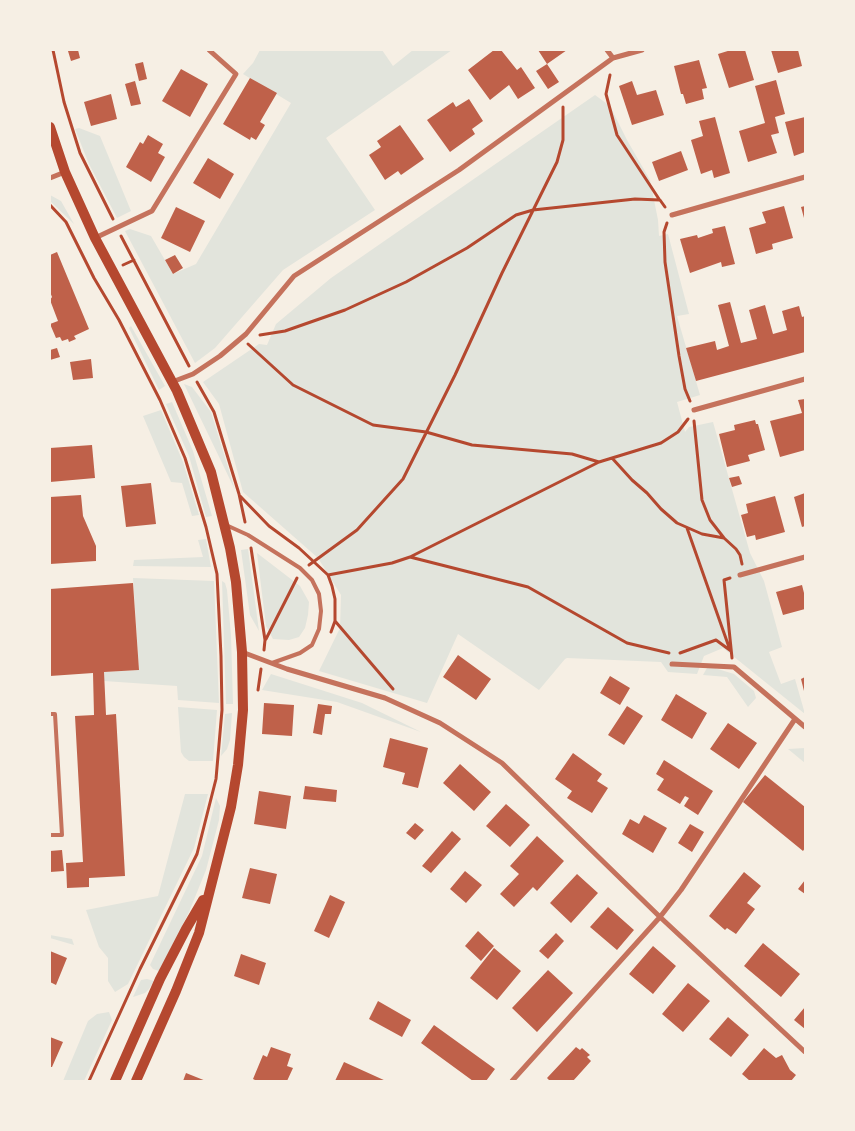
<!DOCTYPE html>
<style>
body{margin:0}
#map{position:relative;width:855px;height:1131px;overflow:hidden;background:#f6efe4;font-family:"Zilla Slab",serif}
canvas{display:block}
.frame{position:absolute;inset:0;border:51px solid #f6efe4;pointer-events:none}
</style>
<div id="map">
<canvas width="855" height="1131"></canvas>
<div class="frame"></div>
</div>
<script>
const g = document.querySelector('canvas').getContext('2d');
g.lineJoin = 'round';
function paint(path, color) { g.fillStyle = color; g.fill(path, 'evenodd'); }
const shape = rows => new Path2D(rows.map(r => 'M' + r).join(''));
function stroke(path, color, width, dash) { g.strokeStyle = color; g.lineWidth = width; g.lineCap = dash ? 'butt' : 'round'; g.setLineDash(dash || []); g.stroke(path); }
paint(shape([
 [260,50,382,50,393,66,413,50,452,50,326,138,375,210,283,270,215,348,195,363,125,231,130,229,151,236,173,274,196,264,291,103,243,74,253,63],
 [595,95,610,106,627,140,650,180,658,220,659,236,668,234,689,314,677,316,700,395,677,402,685,432,689,427,713,422,750,553,764,581,782,647,769,652,781,684,795,679,805,714,723,648,704,656,697,674,668,672,661,662,567,658,565,659,539,690,458,634,427,703,319,671,340,628,341,595,318,558,243,492,219,404,203,382,259,344,267,345,276,324,331,278],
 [79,128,100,136,131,211,117,218,89,164,75,129],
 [50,195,61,201,74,224,50,201],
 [131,326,165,386,159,390,129,328],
 [184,384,192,387,211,412,235,490],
 [172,402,193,451,212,516,206,517,189,456,166,404],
 [161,410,183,462,199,515,192,516,182,483,171,482,143,416],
 [206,539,211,567,133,566,134,560,203,557,198,540],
 [248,549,259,631,250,615,241,550],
 [257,553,300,586,309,602,308,615,305,628,299,637,289,640,273,639,266,626],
 [133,578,214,581,219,703,178,700,177,686,104,681,104,672,139,670],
 [222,581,225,583,227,590,231,635,233,704,226,704],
 [708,666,734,674,754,691,756,698,748,707,727,677,703,675],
 [271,674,362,703,421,732,337,702,262,690],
 [178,707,217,710,213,761,189,761,184,757,181,752],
 [232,713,230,740,227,749,221,756,225,714],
 [805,748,805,763,788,749],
 [185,794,208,794,194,848,128,984,115,992,108,981,108,958,99,947,86,910,158,896],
 [216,798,220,806,219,820,206,870,189,912,159,971,153,969,150,965,202,856],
 [50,935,72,939,74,945,50,938],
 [147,979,154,981,149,989,145,993,133,997,141,980],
 [109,1012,112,1020,84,1081,63,1081,88,1021,97,1014]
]), '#e2e4dc');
paint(shape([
 [78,50,80,58,71,61,68,51],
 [494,50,501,50,517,70,521,67,535,88,518,99,509,85,490,100,468,70],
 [538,50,567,50,547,64],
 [731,50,745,50,754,80,729,88,718,54],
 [771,50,798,50,802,66,778,73],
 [699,60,707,88,702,89,704,99,686,104,683,94,681,94,674,66],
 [143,62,147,79,139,81,135,64],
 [547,64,559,82,548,89,536,71],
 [181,69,208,84,190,117,162,101],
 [250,78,277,93,260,122,265,125,256,140,251,137,250,140,223,124],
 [776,80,785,114,775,117,779,133,771,135,777,153,748,162,739,131,765,123,755,86],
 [135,81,141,104,131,106,125,84],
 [632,81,637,95,656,90,664,115,632,125,619,86],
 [111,94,117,119,91,126,84,102],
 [469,99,483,121,472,129,475,134,450,152,427,120,453,102,456,107],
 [715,117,730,173,714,178,712,170,701,174,691,140,703,136,699,121],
 [805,117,805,152,794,156,785,122],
 [400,125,424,159,401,175,398,171,385,180,369,155,381,147,377,141],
 [148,135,163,144,158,153,165,157,151,182,126,167,140,142,143,144],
 [681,151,688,170,659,181,652,162],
 [208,158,234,174,220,199,193,183],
 [784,206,793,238,772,244,773,249,756,254,749,228,766,223,762,212],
 [805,206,805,218,804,218,801,207],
 [176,207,205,221,190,252,161,238],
 [725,226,735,264,722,267,721,262,690,273,680,239,697,235,698,238,713,233,712,229],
 [57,252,89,329,74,336,76,339,69,342,68,339,62,341,60,337,56,338,50,324,58,321,50,300,52,297,50,292,50,255],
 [175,255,183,268,173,274,165,260],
 [730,302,741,343,757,339,749,310,765,305,773,334,787,330,782,311,799,306,802,317,805,316,805,352,696,381,686,348,715,341,717,350,729,346,718,305],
 [57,348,60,357,50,360,50,350],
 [91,359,93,378,73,380,70,362],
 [805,399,805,450,780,457,770,421,802,413,798,400],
 [755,420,756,424,758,424,765,450,748,455,750,461,727,467,719,434,735,430,734,425],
 [92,445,95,478,50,482,50,448],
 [739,476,742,484,732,487,729,478],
 [151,483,156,524,126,527,121,486],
 [805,493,805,526,802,527,794,497],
 [81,495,83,516,96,546,96,561,50,564,50,497],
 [775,496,785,532,756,540,755,535,747,537,741,515,748,513,746,504],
 [133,583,139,670,104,672,106,715,116,714,125,876,89,878,89,887,67,888,66,863,83,862,75,716,94,715,93,673,50,676,50,589],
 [802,585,805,597,805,609,783,615,776,592],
 [458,655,491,679,476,700,443,677],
 [610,676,630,688,620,705,600,693],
 [805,677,805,691,804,691,801,679],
 [676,694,707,713,692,739,661,720],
 [264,703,294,705,292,736,262,734],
 [318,704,332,706,331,714,325,714,322,735,313,733],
 [627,706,643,716,624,745,608,735],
 [728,723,757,743,739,769,710,749],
 [390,738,428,748,418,788,402,784,405,773,383,767],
 [573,753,602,774,597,781,608,788,592,813,567,798,572,791,555,779],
 [664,760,713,791,698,815,684,806,689,798,685,796,680,804,657,790,664,779,656,774],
 [460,764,491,792,474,811,443,783],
 [765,775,805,807,805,848,803,851,743,802],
 [305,786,337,790,336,802,303,799],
 [259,791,291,796,286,829,254,824],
 [506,804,530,825,510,847,486,826],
 [644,815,667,828,653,853,622,834,630,819,639,824],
 [415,823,424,830,415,840,406,833],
 [690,824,704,832,692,852,678,843],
 [452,831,461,839,431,873,422,866],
 [537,836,564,861,537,891,533,887,514,907,500,894,519,874,510,866],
 [62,850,64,871,50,872,50,851],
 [250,868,277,874,270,904,242,898],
 [465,871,482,885,466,903,450,889],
 [744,872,761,886,747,903,755,909,736,934,727,928,725,930,709,916],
 [577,874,598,893,571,923,550,903],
 [805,880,805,894,798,889],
 [330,895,345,902,329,938,314,931],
 [608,907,634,930,617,950,590,927],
 [478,931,494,946,481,961,465,946],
 [556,933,564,941,548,959,539,951],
 [763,943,800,974,781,997,744,966],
 [653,946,676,966,653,994,629,974],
 [494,948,521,971,497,1000,470,978],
 [50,951,67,958,56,985,50,982],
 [241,954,266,963,259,985,234,976],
 [548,970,573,993,537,1032,512,1008],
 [688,983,710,1001,683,1032,662,1014],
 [378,1001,411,1020,402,1037,369,1019],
 [805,1007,805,1029,794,1020],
 [728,1017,749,1035,731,1057,709,1039],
 [434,1025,495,1069,486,1081,473,1081,421,1043],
 [50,1037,63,1042,52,1067,50,1067],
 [271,1047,291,1054,287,1066,293,1068,287,1081,257,1081,253,1079,263,1055,267,1057],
 [576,1047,580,1050,582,1048,590,1055,587,1057,591,1061,573,1081,550,1081,547,1078],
 [764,1048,776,1058,782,1055,790,1070,796,1075,791,1081,750,1081,742,1074],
 [344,1062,386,1081,335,1081],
 [186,1073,206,1081,183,1081]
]), '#bf614a');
stroke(shape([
 [53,50,64,102,80,153,113,219],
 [610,75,606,94,617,135,659,199],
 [50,205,66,222,94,278,119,320,160,400,185,458,206,527,217,574,221,656,222,710,216,779,197,854,140,969,89,1081],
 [667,223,664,232,665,262,679,356,685,389,690,401],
 [121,236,189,366],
 [123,265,134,260],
 [260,335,285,331,345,310,406,282,467,248,516,215,533,210,635,199,660,200,665,207],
 [248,344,293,385,373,425,426,432,472,445,572,454,599,462,661,443,678,432,688,419],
 [197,382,214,412,239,494,245,522],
 [694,421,702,500,710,520,724,538,736,549,740,555,742,564],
 [612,458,632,480,647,493,661,509,677,523,702,534,724,538],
 [240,496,269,526,299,548,328,575,392,563,410,557,599,462],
 [687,528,730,650],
 [251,548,265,640,264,650],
 [410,557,528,587,627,643,669,653],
 [309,565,357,530,403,479,455,375,502,273,557,162,563,140,563,107],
 [328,575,332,586,335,599,335,621,331,632],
 [730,578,724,580,732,658],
 [335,621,393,689],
 [266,639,297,578],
 [680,653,716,640,731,651],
 [258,690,261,669]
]), '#b5482f', 3);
stroke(shape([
 [226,525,248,535,300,568,312,580,319,594,321,611,319,629,312,645,300,653,272,663],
 [50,714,55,714,62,835,50,835]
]), '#c5725c', 4);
stroke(shape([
 [607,50,613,58],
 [50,178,65,172],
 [672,215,805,177],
 [95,238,152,211,236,74,209,50],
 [172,382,193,374,220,356,246,334,294,276,459,170,613,58,642,50],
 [694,410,805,379],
 [740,575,805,557],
 [242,652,287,669,385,698,440,723,502,763,660,917,805,1052],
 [672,664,734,667,805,727],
 [512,1081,660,917,681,890,795,719]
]), '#c5725c', 5);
stroke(shape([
 [50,127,65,172,95,238,177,391,211,472,230,548,236,582,242,652,243,710,238,765,231,807,199,933,176,991,136,1081],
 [115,1081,160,979,186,929,203,900]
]), '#b5482f', 10);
</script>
